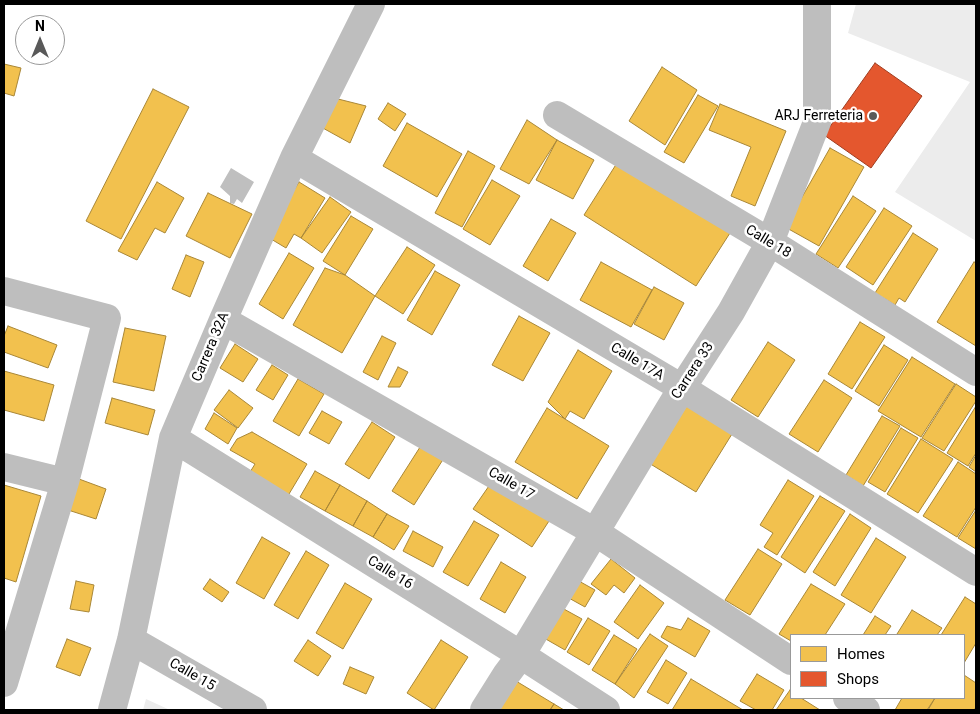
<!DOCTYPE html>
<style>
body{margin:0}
#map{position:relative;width:980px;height:714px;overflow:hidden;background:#fff;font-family:Roboto,sans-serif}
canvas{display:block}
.frame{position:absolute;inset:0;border:5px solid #000;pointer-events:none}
.legend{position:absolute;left:790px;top:634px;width:175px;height:65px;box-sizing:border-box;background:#fff;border:1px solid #999;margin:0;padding:6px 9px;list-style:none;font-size:15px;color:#000}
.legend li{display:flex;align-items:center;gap:10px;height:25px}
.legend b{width:25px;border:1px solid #999}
.north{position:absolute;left:15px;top:15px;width:50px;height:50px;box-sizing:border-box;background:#fff;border:1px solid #999;border-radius:50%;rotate:0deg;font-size:14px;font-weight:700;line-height:20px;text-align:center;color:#000}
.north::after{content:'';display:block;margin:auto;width:18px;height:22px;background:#595959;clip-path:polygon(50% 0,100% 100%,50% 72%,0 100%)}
</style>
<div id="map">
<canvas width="980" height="714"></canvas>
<div class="frame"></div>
<ul class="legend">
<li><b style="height:14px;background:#f2c14e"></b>Homes</li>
<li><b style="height:14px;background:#e4572e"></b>Shops</li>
</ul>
<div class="north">N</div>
</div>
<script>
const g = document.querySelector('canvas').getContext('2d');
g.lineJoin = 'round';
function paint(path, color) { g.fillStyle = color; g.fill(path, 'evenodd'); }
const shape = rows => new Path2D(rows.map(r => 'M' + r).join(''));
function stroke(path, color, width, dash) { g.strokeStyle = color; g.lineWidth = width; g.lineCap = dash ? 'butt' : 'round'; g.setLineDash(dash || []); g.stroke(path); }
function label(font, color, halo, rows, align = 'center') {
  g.font = font + ' Roboto,sans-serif'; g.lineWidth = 5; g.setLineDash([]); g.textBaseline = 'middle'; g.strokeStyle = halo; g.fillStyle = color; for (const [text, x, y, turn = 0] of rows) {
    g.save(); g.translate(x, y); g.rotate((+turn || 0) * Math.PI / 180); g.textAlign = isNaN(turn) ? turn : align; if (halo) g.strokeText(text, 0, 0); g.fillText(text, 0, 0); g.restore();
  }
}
paint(shape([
 [856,4,976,4,976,241,895,192,970,82,848,33],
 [146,699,170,710,143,710]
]), '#ececec');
paint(shape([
 [231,168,254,182,242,203,237,199,234,204,230,203,230,196,220,187]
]), '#bfbfbf');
const homes = shape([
 [4,64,21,68,14,96,4,93,4,64],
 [662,67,697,90,665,145,629,121,662,67],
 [153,89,189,107,121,239,86,221,153,89],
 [698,95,718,106,684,163,664,152,698,95],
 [338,99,366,106,350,143,321,127,338,99],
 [388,103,406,114,395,131,378,119,388,103],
 [720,104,786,131,755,206,731,196,751,147,709,130,720,104],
 [527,120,557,140,529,184,500,169,527,120],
 [407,123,462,154,437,197,383,166,407,123],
 [557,140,594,160,573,199,536,180,557,140],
 [830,148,864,167,819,246,785,227,830,148],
 [468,151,495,166,462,227,435,213,468,151],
 [617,163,730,233,696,286,584,215,617,163],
 [492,180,520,196,490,245,463,229,492,180],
 [157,182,184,198,165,233,155,228,137,260,118,251,157,182],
 [299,182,325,198,301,238,294,234,286,248,266,236,299,182],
 [208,193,252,214,230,258,186,236,208,193],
 [853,196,876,211,838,268,816,254,853,196],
 [330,197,351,212,322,253,301,238,330,197],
 [884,208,912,226,873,285,846,267,884,208],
 [351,216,373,229,345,275,323,261,351,216],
 [551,219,576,233,548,281,523,266,551,219],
 [913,233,938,249,905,302,899,298,895,305,875,293,913,233],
 [407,247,435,265,403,314,375,296,407,247],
 [289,253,314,268,283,319,259,304,289,253],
 [186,255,204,262,190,297,172,289,186,255],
 [601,262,652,290,631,327,580,300,601,262],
 [974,262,976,263,976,346,937,322,974,262],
 [325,268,345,275,375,296,342,353,293,325,325,268],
 [435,271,460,285,432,335,407,320,435,271],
 [654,287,684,303,664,340,634,324,654,287],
 [519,316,550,333,523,381,492,365,519,316],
 [860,322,885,337,852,389,828,374,860,322],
 [8,326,57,345,48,368,4,352,4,336,8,326],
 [125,328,166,336,154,391,113,382,125,328],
 [382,336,396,343,378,380,363,372,382,336],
 [768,342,795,360,758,417,731,400,768,342],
 [235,344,258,359,243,382,220,368,235,344],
 [884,345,908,360,879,406,855,391,884,345],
 [578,350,612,371,584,419,570,411,565,419,548,402,578,350],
 [912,357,955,384,921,437,878,411,912,357],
 [272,365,288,375,273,400,256,390,272,365],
 [398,367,408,372,400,387,388,387,398,367],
 [4,371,54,385,44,421,4,410,4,371],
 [298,379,324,394,299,436,273,421,298,379],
 [824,380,852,398,818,452,789,434,824,380],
 [956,384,976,397,976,401,944,451,922,438,956,384],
 [229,390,253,408,238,428,214,410,229,390],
 [112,398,155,410,148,435,105,423,112,398],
 [680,402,732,434,696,492,644,460,680,402],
 [976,406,976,453,968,466,947,453,976,406],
 [547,408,609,446,577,499,515,462,547,408],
 [322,411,342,422,329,444,309,433,322,411],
 [214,413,237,428,228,444,205,429,214,413],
 [882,416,900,426,863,486,846,475,882,416],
 [372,422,395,437,369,479,345,464,372,422],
 [901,428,918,438,885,492,868,482,901,428],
 [252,432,307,464,286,499,247,477,255,464,230,450,237,439,252,432],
 [921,439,953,459,918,513,887,494,921,439],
 [422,444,444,458,414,505,392,491,422,444],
 [976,455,976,472,969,467,976,455],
 [958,462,976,474,976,507,957,537,923,516,958,462],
 [315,471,340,485,325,511,300,497,315,471],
 [79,479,106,489,96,519,68,510,79,479],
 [788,480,814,496,777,555,764,547,773,533,760,525,788,480],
 [491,483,549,521,532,547,473,509,491,483],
 [4,485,41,496,16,582,4,578,4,485],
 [340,485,367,501,353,526,325,511,340,485],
 [820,496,845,511,805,573,781,557,820,496],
 [367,501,387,514,373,537,353,526,367,501],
 [976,510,976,549,958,538,976,510],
 [387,514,409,526,394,550,373,537,387,514],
 [850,514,871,528,835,586,813,572,850,514],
 [474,521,499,535,468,586,443,572,474,521],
 [413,531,443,547,433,567,403,551,413,531],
 [262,537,290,553,264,599,236,583,262,537],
 [876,538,906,557,871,613,841,595,876,538],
 [758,549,782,564,750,615,725,600,758,549],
 [306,551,329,565,298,619,274,605,306,551],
 [611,559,635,578,624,593,614,585,606,595,591,584,611,559],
 [501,562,526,577,505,613,480,599,501,562],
 [210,579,229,592,222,602,203,589,210,579],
 [577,580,595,590,585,607,567,597,577,580],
 [76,581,94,585,89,612,70,609,76,581],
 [345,583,372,599,343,649,316,633,345,583],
 [811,584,845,604,825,635,791,635,791,641,779,634,811,584],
 [640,585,664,603,638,639,614,622,640,585],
 [965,597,976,604,976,643,964,663,964,635,941,635,965,597],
 [562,608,582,619,565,650,544,638,562,608],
 [912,610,942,628,937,635,898,635,897,634,912,610],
 [875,616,891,626,885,635,863,635,875,616],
 [588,618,610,631,589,665,567,652,588,618],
 [688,618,710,631,695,657,661,637,667,626,681,630,688,618],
 [650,634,668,646,634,698,615,684,650,634],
 [614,635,637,649,615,684,592,670,614,635],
 [67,639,91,648,80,676,56,667,67,639],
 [308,640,331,656,318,676,294,661,308,640],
 [441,640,468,657,434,710,407,693,441,640],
 [666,660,687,673,668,704,647,692,666,660],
 [350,667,374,677,366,694,343,684,350,667],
 [757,674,784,690,772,710,756,710,740,701,757,674],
 [506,675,554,704,550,710,484,710,506,675],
 [964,675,976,683,976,707,974,710,928,710,935,698,964,698,964,675],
 [691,679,743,710,672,710,691,679],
 [790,690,791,691,791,698,801,698,820,710,776,710,790,690],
 [902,698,935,698,927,710,895,710,902,698],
 [554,704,564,710,550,710,554,704]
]);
paint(homes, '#f2c14e');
stroke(homes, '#a98737', 1);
const shops = shape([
 [875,63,922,96,871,168,824,135,875,63]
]);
paint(shops, '#e4572e');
stroke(shops, '#a03d20', 1);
stroke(shape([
 [557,115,770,242,976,372],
 [294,158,682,388,976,572],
 [4,291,107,318,65,482,4,683],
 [223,320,595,532,791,661],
 [173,438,521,655,606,710],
 [4,467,65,482],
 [131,640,253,710],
 [847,698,866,710],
 [112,710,131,640,173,438,223,320,294,158,371,4],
 [484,710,506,675,521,655,682,388,731,312,770,242,817,122,817,4]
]), '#bebebe', 28);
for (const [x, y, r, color] of [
 [873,116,5,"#595959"]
]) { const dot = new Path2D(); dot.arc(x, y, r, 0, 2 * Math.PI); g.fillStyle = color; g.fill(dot); stroke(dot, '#fff', 2); }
label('14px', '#000', '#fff', [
 ["ARJ Ferreteria",863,116]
], 'right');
label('14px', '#000', '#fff', [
 ["Calle 18",768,242,31],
 ["Carrera 32A",211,347,-67],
 ["Calle 17A",637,362,31],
 ["Carrera 33",693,371,-57],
 ["Calle 17",511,484,30],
 ["Calle 16",390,573,32],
 ["Calle 15",192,675,30]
]);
</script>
